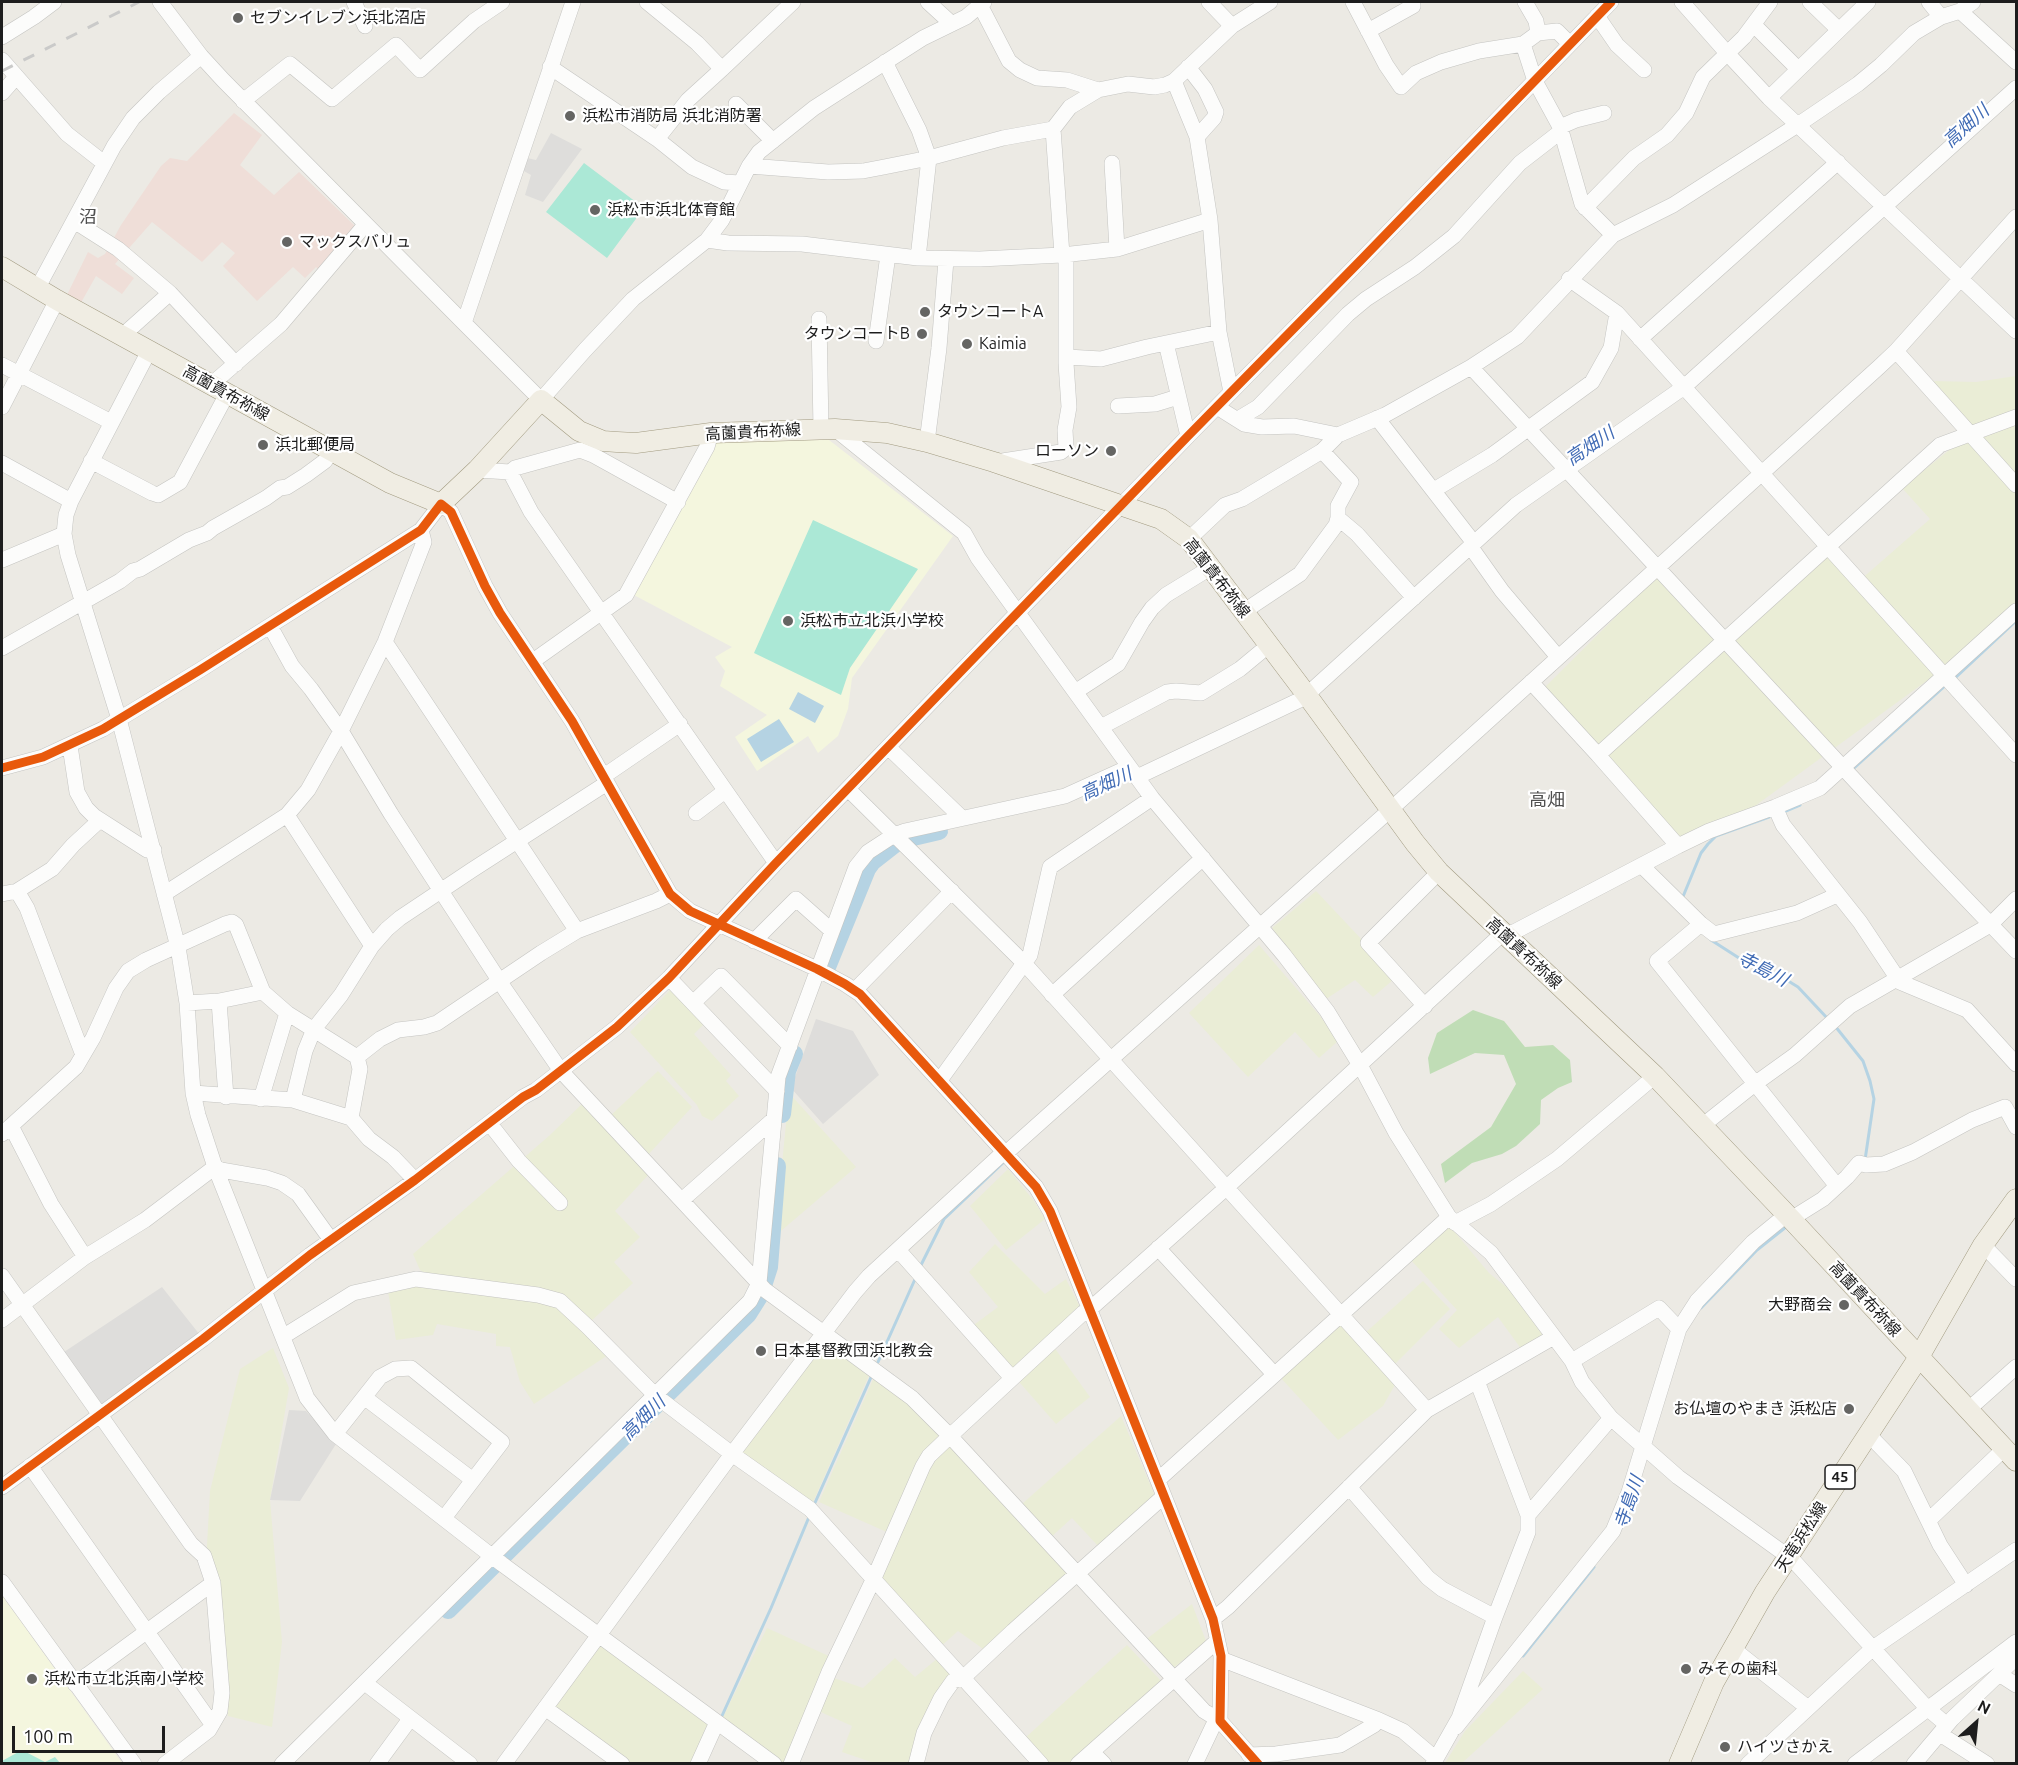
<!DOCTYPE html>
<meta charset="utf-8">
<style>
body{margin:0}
#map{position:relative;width:2018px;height:1765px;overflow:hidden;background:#eceae4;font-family:Ubuntu,sans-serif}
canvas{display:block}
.frame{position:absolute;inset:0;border:3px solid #1d1d1d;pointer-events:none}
.north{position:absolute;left:1946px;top:1693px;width:60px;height:60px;-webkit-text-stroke:4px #fff;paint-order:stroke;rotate:27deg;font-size:16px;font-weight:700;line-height:24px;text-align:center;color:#1d1d1d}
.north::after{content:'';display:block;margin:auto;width:21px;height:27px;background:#1d1d1d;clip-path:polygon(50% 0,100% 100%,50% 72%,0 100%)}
.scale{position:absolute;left:12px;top:1726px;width:153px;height:27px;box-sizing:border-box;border:3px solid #1d1d1d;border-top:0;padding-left:8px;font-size:18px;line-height:21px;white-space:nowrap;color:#1d1d1d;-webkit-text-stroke:4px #fff;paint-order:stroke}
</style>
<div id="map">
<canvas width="2018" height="1765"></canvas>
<div class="frame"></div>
<div class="north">N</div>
<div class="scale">100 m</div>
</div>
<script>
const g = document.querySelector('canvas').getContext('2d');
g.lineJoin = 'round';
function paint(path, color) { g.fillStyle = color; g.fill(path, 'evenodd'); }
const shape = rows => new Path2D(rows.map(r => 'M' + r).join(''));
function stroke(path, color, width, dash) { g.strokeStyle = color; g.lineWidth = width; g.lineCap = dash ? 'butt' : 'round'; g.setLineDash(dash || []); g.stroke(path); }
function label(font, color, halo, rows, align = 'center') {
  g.font = font + ' Ubuntu,"Noto Sans JP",sans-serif'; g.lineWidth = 4.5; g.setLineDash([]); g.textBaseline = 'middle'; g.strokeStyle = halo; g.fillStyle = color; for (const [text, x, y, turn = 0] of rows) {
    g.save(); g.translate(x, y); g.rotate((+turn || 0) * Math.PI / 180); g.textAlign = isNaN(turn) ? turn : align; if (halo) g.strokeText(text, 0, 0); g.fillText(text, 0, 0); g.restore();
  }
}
paint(shape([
 [234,113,262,135,240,165,274,195,299,172,358,229,321,272,316,267,305,278,293,267,257,301,223,266,235,253,222,242,202,262,152,222,115,264,134,278,122,294,96,276,78,308,64,301,88,252,98,258,105,254,121,225,161,166,170,158,187,161]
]), '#efded8');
paint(shape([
 [829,440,953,536,852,678,848,709,838,736,818,753,808,736,757,771,735,737,767,715,720,686,725,671,715,657,732,647,632,594,713,441],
 [2,1595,122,1763,2,1763]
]), '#f4f6de');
paint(shape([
 [2016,376,2016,602,1947,666,1755,806,1678,838,1543,689,1663,570,1725,640,1828,547,1859,581,1930,519,1902,488,1969,434,1933,381,1976,382],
 [1316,891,1365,943,1393,980,1373,997,1355,980,1326,999,1272,928],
 [1259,945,1320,1016,1338,1041,1319,1058,1295,1032,1248,1077,1189,1013],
 [672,988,705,1023,694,1034,731,1075,726,1081,739,1096,712,1121,702,1116,697,1105,630,1032],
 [658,1071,692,1107,647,1156,609,1117],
 [789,1093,856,1167,775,1236],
 [584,1102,650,1173,615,1211,640,1237,614,1262,633,1283,590,1322,564,1299,428,1275,420,1270,413,1254,550,1135],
 [1008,1169,1034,1201,1045,1219,1006,1250,970,1206],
 [1448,1224,1489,1273,1510,1290,1542,1334,1542,1339,1522,1350,1498,1317,1459,1348,1439,1329,1457,1310,1409,1258],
 [995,1244,1045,1294,1066,1279,1083,1313,1051,1343,1090,1397,1056,1424,971,1327,998,1307,969,1272],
 [1423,1281,1450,1309,1393,1366,1364,1334],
 [409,1283,559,1303,608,1355,534,1404,520,1382,510,1347,496,1346,496,1334,437,1324,433,1335,396,1340,388,1291],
 [1339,1322,1396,1383,1383,1406,1338,1440,1279,1376],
 [822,1341,870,1373,810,1509,732,1454],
 [273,1348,289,1388,270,1500,282,1642,272,1727,228,1716,206,1563,210,1491,240,1369],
 [875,1375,943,1433,889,1533,819,1502],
 [1121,1416,1155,1496,1099,1547,1072,1518,1050,1538,1022,1504],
 [951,1442,1070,1571,986,1651,958,1631,939,1648,878,1576,925,1468],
 [1192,1604,1206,1641,1171,1670,1144,1641],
 [767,1628,831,1657,786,1763,783,1763,722,1719],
 [600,1641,710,1724,694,1763,623,1763,550,1709],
 [1127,1645,1163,1683,1075,1763,1049,1763,1025,1738],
 [895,1658,915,1677,938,1658,964,1677,953,1681,916,1763,874,1763,842,1752,852,1726,814,1709,834,1678,863,1688],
 [1523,1671,1543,1689,1462,1763,1445,1763,1465,1731]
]), '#eaedd6');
paint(shape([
 [1473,1010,1504,1021,1525,1047,1553,1045,1570,1060,1572,1082,1558,1088,1541,1100,1540,1124,1516,1146,1502,1154,1472,1163,1445,1183,1441,1164,1491,1127,1516,1084,1504,1055,1475,1053,1430,1074,1428,1058,1437,1033]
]), '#c0ddb6');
paint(shape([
 [584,163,644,208,607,258,546,212],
 [813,520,918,569,850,668,841,695,754,653],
 [22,1750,45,1762,55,1757,60,1763,2,1763,2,1761]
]), '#abe8d6');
paint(shape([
 [551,133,582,149,543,202,525,195,531,175,522,170,527,158,536,160],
 [816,1019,853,1031,879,1075,823,1124,791,1088],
 [162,1287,200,1335,102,1406,64,1352],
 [289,1410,306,1411,336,1444,300,1501,270,1500]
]), '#dedddb');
paint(shape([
 [798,692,824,706,815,723,789,709],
 [779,719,794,742,761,762,747,739]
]), '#b5d3e3');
stroke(shape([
 [1954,679,2016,621],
 [1853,769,1946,685],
 [1781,813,1800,805],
 [1682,899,1701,853,1708,844,1716,836,1769,817],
 [1711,940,1739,958,1785,979,1798,987,1828,1019],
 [1835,1026,1863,1061,1870,1081,1874,1099,1865,1160],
 [920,1267,944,1219,1006,1160],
 [1701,1308,1757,1250,1786,1227],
 [878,1362,916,1277],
 [814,1505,872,1375],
 [1625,1522,1632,1504],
 [1523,1656,1594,1567],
 [721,1718,771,1608,809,1517]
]), '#b5d3e3', 3);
stroke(shape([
 [909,838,939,831],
 [827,967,867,869,872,862,895,844],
 [782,1114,787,1071,794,1054],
 [448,1610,748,1314,760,1295,769,1267,777,1166]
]), '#b5d3e3', 18);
const minor = shape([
 [160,2,201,56,223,80,464,323],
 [354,2,365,26],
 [573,2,464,323,541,400,585,350,633,299,707,240,722,220,749,166,828,172,863,171,884,167,929,158,1003,138,1053,129,1070,107,1098,90,1128,84,1154,87,1165,85,1174,81],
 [647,2,697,43,722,69],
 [928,2,952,24],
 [1209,2,1232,26],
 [1353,2,1386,65,1401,87,1416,73,1441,62,1479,51,1523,44,1538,33,1557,31,1570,44],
 [1525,2,1536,21,1538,33],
 [1682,2,1727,53,1769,98,2016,331],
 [1810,2,1839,30],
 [1929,2,1941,17],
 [980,5,1009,61,1020,70,1037,78,1067,80,1098,90],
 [1960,11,2016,62],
 [1597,16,1617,45,1644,70],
 [1754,25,1798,69],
 [1368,31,1413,6,1410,2],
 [2,37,34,17,54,2],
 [1523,44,1535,81,1560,127,1582,204,1613,235],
 [2,60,67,134,104,163],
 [885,62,919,130,929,158,918,258],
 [550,67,657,139,692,167,724,182,740,183],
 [1188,67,1205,89,1216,112,1214,118,1197,137],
 [2,93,16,77],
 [1769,98,1868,2],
 [243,101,290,64,332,99,396,45,420,70,474,21,502,2],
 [736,104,773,141],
 [1560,127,1576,120,1604,113],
 [1053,129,1062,255],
 [657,139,688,100,722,69,793,2],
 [1112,163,1117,249],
 [749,166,759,152,814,108,923,38,966,17,984,2],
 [1585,208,1634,158,1667,135,1686,113,1703,77,1744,37,1770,2],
 [74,221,118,249,170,293,236,364],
 [707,240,728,243,802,244,918,258,980,259,1062,255,1117,249,1210,220],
 [1569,279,1617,313,2016,755],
 [37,289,114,146,133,118,159,92,201,56],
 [819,319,821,429],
 [122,336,170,293],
 [1640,339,1838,162],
 [876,341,888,255],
 [1166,343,1188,436],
 [149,351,71,501,66,515,64,534,68,555,119,719,178,947,187,1003,193,1093,198,1115,215,1167,307,1398,335,1434,502,1564,774,1764],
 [1896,351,2016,485],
 [1067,357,1101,359,1147,347,1219,332],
 [2,365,111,422],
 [1471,367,1926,857,2016,951],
 [212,384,281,324,365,225],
 [1231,392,1219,332,1210,220,1197,137,1174,81,1232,26,1270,2],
 [1118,406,1155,404,1178,397],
 [2,407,57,300],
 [1217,407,1244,424,1262,427,1294,426,1338,435],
 [1377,418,1474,543],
 [1238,419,1258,407,1348,314,1366,299,1415,267,1454,236,1520,163,1560,132],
 [835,429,964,533,978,558,1152,798,1284,955,1327,1011,1360,1065,1396,1133,1449,1217,1491,1253,1572,1361,1582,1382,1611,1418,1678,1477,1793,1560,1927,1708,1947,1725],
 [927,442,939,348,946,260],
 [1322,451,1351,482,1338,506,1338,518],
 [91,461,152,493,158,495,180,482,227,394],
 [996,462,1061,452,1066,448,1065,430,1069,407,1066,363,1066,255],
 [2,463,71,501],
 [477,470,510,472,515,468,580,450,593,455,678,502],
 [510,472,531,512,776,863],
 [1434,490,1492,455,1592,382,1611,348,1617,313],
 [1189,539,1225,505,1242,499,1322,451,1338,435,1385,415,1471,367,1517,337,1613,235,1673,205,1799,124,1858,84,1881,65,1914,33,1941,17,1960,11,1973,2],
 [1470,546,1502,591,1558,657],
 [2,560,64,534],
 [1243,612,1300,574,1336,525,1338,518,1357,534,1414,598],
 [270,626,292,666,311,689,341,731,391,814,506,991,561,1071,765,1290,912,1398,950,1436,1204,1711,1220,1721,1213,1726,1195,1764],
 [385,642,577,931],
 [2,648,120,581,133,571,140,569,189,540,207,533,213,528,266,498,280,488,287,487,306,475,325,461,332,451],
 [533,661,626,595,707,447,711,433],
 [1531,682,1598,755],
 [1075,692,1118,664,1142,622,1152,608,1166,595,1210,568],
 [1306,694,1311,691,1516,505,1684,387,2016,88],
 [1101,727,1167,692,1176,691,1201,693,1240,669,1269,645],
 [70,746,77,792,86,808,94,816,147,850,154,850],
 [888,747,962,818],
 [2,768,43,757,103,729,200,670,421,530,441,504,451,512,485,586,500,613,572,721,670,894,690,911,817,969,845,984,860,994,1036,1187,1050,1211,1072,1265,1213,1619,1221,1656,1220,1721,1258,1764],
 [604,776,680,724],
 [1137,777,1308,696],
 [848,789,1023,962,1427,1410],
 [1775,807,1783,825,1860,922,1900,982,1967,1010,2016,1064],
 [696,813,725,791],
 [287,815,372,946],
 [1678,846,1598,755,1940,445,2016,417],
 [1642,866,1701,924,1714,934,1797,913,1837,895],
 [17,891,27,908,83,1055],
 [2,894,17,891,52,869,73,845,100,820],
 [164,894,287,815,308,790,341,731,385,642,424,542,421,530],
 [1701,924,1657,961,1837,1186],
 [754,941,796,899,832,931],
 [669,978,777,1091],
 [855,990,952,891],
 [1052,995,1203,858],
 [219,1001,226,1097],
 [187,1003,219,1001,263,992],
 [693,1003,721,976,790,1046],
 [1425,1006,1368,943,1439,872],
 [940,1080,1030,955,1050,867,1152,798],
 [193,1093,293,1100,351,1118,369,1139,393,1157,415,1180],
 [261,1099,287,1013],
 [293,1100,305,1051,314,1029,341,995,372,946,387,929,400,918,472,870,607,783],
 [351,1118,360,1069,357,1057],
 [490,1124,519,1161,560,1203],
 [11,1126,51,1204,85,1257],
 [1702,1126,1756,1083,1795,1055,1850,1006,1990,925,2016,899],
 [2,1134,76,1067,93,1038,116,988,128,971,146,960,225,924,232,922,236,925,263,992,287,1013,357,1057,380,1039,398,1030,424,1027,437,1023,541,953,577,931,656,901,670,894],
 [1006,1153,1390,810,1879,367,1896,351,2016,217],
 [682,1200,774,1119],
 [1791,1219,1823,1199,1847,1177,1859,1163,1866,1165,1884,1164,1913,1152,1972,1120,2005,1107,2016,1127],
 [1455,1223,1491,1204,1557,1159,1655,1076],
 [1983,1245,2016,1279],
 [1158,1248,1274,1374],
 [899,1251,1012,1378],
 [2,1276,191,1544,204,1556,213,1583,222,1693,220,1711,209,1730,165,1764],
 [2,1320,85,1257,145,1220,215,1167,221,1170,267,1178,282,1183,298,1194,331,1240],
 [284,1336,353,1293,416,1279,538,1295,560,1301,588,1327,656,1396,732,1454,810,1509,1041,1764],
 [1572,1361,1659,1308,1679,1329],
 [364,1397,469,1477,471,1482],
 [1969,1409,2016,1367],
 [335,1434,380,1377,395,1369,411,1368,502,1442,444,1518],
 [1868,1434,1904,1471,1940,1545,1966,1585],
 [30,1466,212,1724],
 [1158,1480,1449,1217],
 [2,1487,203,1339,310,1255,415,1180,523,1097,536,1090,617,1027,669,978,776,863,1188,436,1362,259,1611,2],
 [1349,1487,1428,1578,1442,1589,1495,1617],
 [1528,1515,1611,1418],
 [1929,1520,2004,1449],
 [2,1582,134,1764],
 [1213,1619,1228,1607,1427,1410,1552,1338],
 [1732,1648,1808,1708],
 [2016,1658,1999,1674,2016,1685],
 [1221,1659,1379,1720],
 [365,1683,470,1764],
 [75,1684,213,1583],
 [545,1708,622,1764],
 [1456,1727,1613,1531,1629,1492,1679,1329,1697,1301,1753,1242,1786,1215],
 [1940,1734,1987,1764],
 [1092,1752,1104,1764],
 [1249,1755,1276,1754,1340,1745,1374,1725,1379,1720,1403,1731,1435,1758],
 [282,1764,750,1301,759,1283,778,1077,856,867,868,852,894,835,905,831,1065,796,1129,767],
 [377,1764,410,1719],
 [504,1764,732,1454,855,1292,869,1276,1005,1151],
 [698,1764,717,1722],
 [791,1764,829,1672,874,1578,923,1466,929,1456,950,1436,1083,1313,1089,1310,1226,1188,1503,933,1514,932,1678,846,1709,831,1775,807,1820,788,2016,611],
 [916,1764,924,1733,941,1698,953,1681,964,1677,1013,1631,1164,1496],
 [1078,1764,1217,1641],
 [1433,1764,1459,1718,1495,1617,1528,1532,1528,1515,1477,1381],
 [1748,1764,1873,1648,2016,1550],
 [1855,1764,2016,1642],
 [1914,1764,1952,1719,1999,1674]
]);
const major = shape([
 [2,267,57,300,390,483,441,504,477,470,541,400,579,431,603,441,617,442,636,443,711,433,835,429,887,433,927,442,994,462,1161,519,1189,539,1306,694,1415,843,1439,872,1655,1076,1791,1219,2016,1461],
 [1679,1764,1714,1682,1765,1592,1919,1357,1983,1245,2016,1199]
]);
stroke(minor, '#c4c4c1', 16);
stroke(major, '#a29b81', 21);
stroke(minor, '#fcfcfb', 15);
stroke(major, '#f0ede3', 20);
stroke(shape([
 [2,71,139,2]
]), '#cacac9', 3, [12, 12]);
stroke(shape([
 [2,768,43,757,103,729,200,670,421,530,441,504,451,512,485,586,500,613,572,721,670,894,690,911,817,969,845,984,860,994,1036,1187,1050,1211,1072,1265,1213,1619,1221,1656,1220,1721,1258,1764],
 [2,1487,203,1339,310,1255,415,1180,523,1097,536,1090,617,1027,669,978,776,863,1188,436,1362,259,1611,2]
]), '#e8590c', 9);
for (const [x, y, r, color] of [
 [238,18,6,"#656563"],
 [570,116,6,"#656563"],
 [595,210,6,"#656563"],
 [287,242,6,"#656563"],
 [925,312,6,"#656563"],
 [922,334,6,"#656563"],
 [967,344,6,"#656563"],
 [263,445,6,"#656563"],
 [1111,451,6,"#656563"],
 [788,621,6,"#656563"],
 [1844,1305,6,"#656563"],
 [761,1351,6,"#656563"],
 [1849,1409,6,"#656563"],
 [1686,1669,6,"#656563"],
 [32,1679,6,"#656563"],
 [1725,1747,6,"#656563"]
]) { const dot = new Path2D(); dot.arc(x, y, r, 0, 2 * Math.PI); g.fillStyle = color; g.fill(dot); stroke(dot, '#fff', 2); }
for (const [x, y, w] of [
 [1840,1477,30]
]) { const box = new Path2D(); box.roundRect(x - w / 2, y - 12, w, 24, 4.5); g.fillStyle = '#fff'; g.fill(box); stroke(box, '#1d1d1d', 1.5); }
label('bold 15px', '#1d1d1d', null, [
 ["45",1840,1477]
]);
label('16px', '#1d1d1d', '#fff', [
 ["セブンイレブン浜北沼店",250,18],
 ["浜松市消防局 浜北消防署",582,116],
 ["浜松市浜北体育館",607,210],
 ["マックスバリュ",299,242],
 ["タウンコートA",937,312],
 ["タウンコートB",910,334,"right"],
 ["Kaimia",979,344],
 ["浜北郵便局",275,445],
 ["ローソン",1099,451,"right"],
 ["浜松市立北浜小学校",800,621],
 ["大野商会",1832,1305,"right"],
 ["日本基督教団浜北教会",773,1351],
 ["お仏壇のやまき 浜松店",1837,1409,"right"],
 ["みその歯科",1698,1669],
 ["浜松市立北浜南小学校",44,1679],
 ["ハイツさかえ",1737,1747]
], 'left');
label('16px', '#1d1d1d', '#fff', [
 ["高薗貴布祢線",226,393,29],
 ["高薗貴布祢線",753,432,-3],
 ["高薗貴布祢線",1217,578,52],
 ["高薗貴布祢線",1524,953,43],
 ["高薗貴布祢線",1865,1299,47],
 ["天竜浜松線",1801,1537,-57]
]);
label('italic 18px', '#406bb5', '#fff', [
 ["高畑川",1966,126,-42],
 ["高畑川",1590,446,-34],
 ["高畑川",1106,784,-25],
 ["寺島川",1763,969,27],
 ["高畑川",643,1418,-45],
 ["寺島川",1629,1502,-71]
]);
label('18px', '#505050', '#fff', [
 ["沼",88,217],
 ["高畑",1547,800]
]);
</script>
